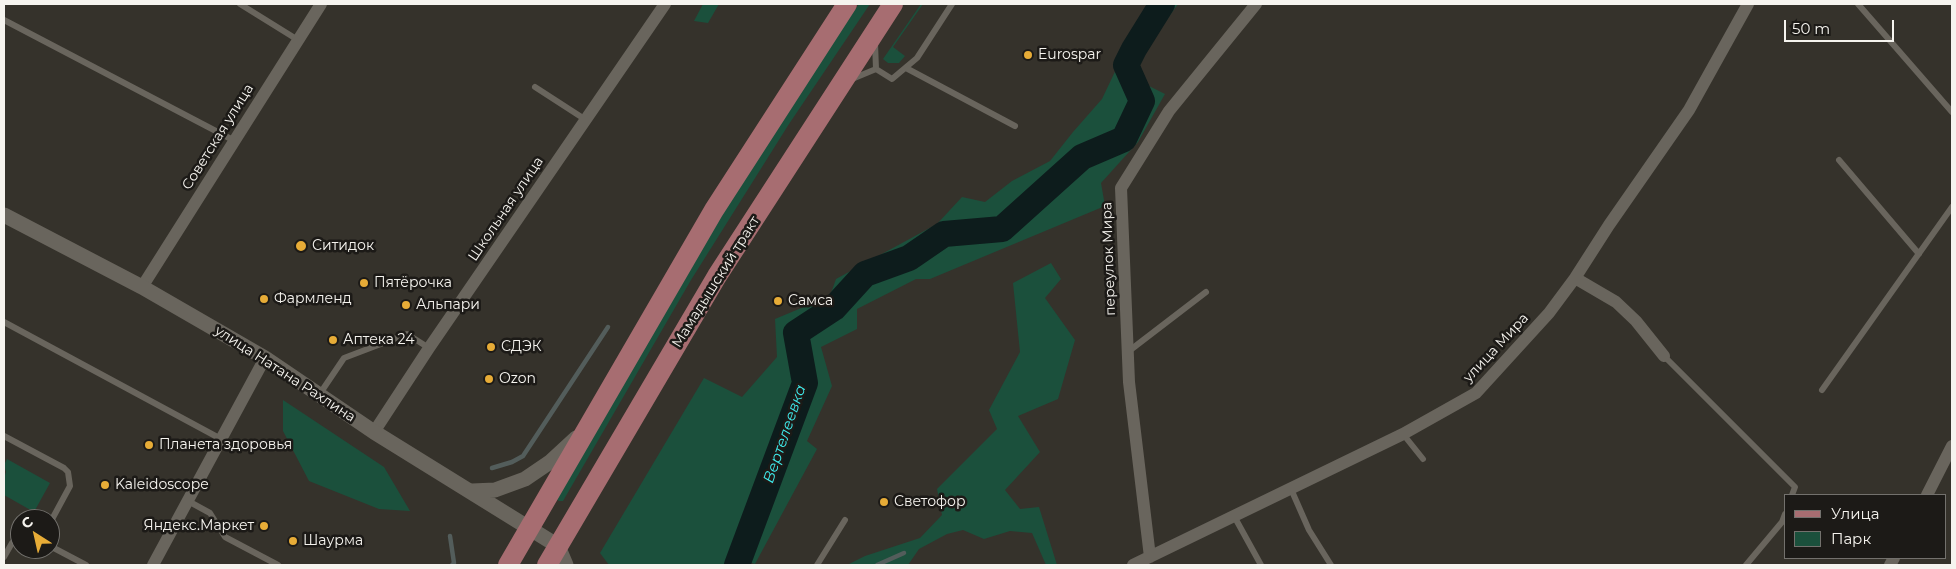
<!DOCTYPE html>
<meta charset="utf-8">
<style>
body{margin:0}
#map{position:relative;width:1956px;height:569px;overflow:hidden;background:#35322b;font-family:Montserrat,sans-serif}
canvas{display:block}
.frame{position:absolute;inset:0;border:5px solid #f6f4ef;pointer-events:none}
.legend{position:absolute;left:1784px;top:494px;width:162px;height:65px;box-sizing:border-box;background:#1c1a17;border:1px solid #73716d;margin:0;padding:6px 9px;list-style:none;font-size:15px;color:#f6f4ef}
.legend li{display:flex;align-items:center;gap:10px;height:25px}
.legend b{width:25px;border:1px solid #73716d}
.north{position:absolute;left:10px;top:509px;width:50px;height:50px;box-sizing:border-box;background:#1c1a17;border:1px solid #73716d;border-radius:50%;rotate:325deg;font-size:14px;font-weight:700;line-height:20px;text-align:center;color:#f6f4ef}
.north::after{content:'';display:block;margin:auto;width:18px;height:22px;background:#e7ac37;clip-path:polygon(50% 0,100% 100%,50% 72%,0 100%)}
.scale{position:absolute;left:1784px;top:20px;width:110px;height:22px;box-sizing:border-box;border:2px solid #f6f4ef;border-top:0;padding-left:6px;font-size:15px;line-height:18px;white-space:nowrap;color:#f6f4ef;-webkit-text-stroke:4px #1c1a17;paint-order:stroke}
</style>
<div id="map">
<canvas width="1956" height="569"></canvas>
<div class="frame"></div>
<ul class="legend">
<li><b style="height:6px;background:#a76d71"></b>Улица</li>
<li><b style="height:14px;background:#1b503c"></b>Парк</li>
</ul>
<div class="north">С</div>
<div class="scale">50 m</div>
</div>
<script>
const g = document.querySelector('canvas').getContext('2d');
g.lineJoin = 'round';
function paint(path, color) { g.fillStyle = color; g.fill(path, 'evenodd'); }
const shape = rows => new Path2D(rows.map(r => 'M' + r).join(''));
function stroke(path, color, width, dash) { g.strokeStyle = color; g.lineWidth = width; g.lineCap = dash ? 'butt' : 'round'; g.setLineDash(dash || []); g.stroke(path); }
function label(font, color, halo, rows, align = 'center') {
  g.font = font + ' Montserrat,sans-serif'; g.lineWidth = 5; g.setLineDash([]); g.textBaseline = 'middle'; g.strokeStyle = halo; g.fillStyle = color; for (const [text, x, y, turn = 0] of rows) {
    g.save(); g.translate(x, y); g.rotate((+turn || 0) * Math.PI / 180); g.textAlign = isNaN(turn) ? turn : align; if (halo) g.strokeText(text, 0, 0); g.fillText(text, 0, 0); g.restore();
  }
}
paint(shape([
 [703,4,719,4,708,23,694,21],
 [859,4,870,4,789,124,691,280,563,501,559,501,556,499,682,278,778,122],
 [921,4,923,4,893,47,905,56,899,63,888,63,883,59],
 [1147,4,1178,4,1135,64,1145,84,1165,94,1138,142,1101,183,1105,206,930,279,916,279,857,309,857,329,821,347,832,386,807,441,817,449,755,564,743,560,741,565,609,565,600,553,704,378,742,397,777,357,775,319,830,296,836,279,937,224,962,197,985,202,1012,181,1050,161,1073,132,1102,99],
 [1051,263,1061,279,1045,298,1075,340,1058,399,1018,416,1040,452,1005,490,1020,509,1039,507,1057,565,1046,565,1032,533,1010,531,984,539,963,530,947,534,919,549,908,565,847,565,865,556,920,538,942,515,937,489,997,429,989,410,1020,352,1013,283],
 [283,400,384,467,410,511,379,509,309,481,283,431],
 [7,459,50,483,34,512,4,495,4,478,6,472,4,465]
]), '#1b503c');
stroke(shape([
 [492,468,512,462,523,456,608,327],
 [450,536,454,563,452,565],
 [877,565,904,553]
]), '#535d5b', 4.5);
stroke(shape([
 [737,565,805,383,796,333,834,308,865,274,909,258,944,234,1002,229,1082,157,1124,139,1142,101,1126,65,1134,49,1162,4]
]), '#0d1c1c', 26);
stroke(shape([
 [240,4,298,40],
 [1858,4,1952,112],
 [4,20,233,140],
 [875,43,876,69],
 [906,68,1015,126],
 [876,69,892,79,917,58,952,4],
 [852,79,876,69],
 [535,87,586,120],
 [1839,160,1919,254],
 [4,322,221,439],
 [1129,351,1206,292],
 [1664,356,1795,487,1792,495],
 [1822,390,1952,207],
 [319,395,344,358,407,334,429,348],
 [1403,434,1423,459],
 [4,436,64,468,68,472,70,486,50,523],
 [1291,489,1309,530,1331,565],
 [188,501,210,513,225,537,278,565],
 [1234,516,1261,565],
 [50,546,86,565],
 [4,557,12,543,20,537],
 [817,565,845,520],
 [1746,565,1782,522,1785,514]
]), '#69655d', 6);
stroke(shape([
 [1575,278,1616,302,1636,321,1664,356],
 [142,287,321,4],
 [374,432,429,348,665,4],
 [1927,495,1952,446],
 [1150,557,1129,382,1121,188,1169,111,1256,4],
 [153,565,265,358],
 [1133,565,1403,434,1476,393,1549,313,1575,278,1609,225,1689,110,1748,4],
 [1890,565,1894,558]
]), '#69655d', 12);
stroke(shape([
 [4,215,142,287,265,358,374,432,558,546,566,565],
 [472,491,495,490,525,479,550,462,576,438]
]), '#69655d', 15);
stroke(shape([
 [508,565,714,210,847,4],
 [547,565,717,276,893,4]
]), '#a76d71', 20);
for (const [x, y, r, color] of [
 [1028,55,5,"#e7ac37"],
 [301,246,6,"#e7ac37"],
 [364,283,5,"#e7ac37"],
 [264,299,5,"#e7ac37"],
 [778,301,5,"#e7ac37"],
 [406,305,5,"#e7ac37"],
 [333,340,5,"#e7ac37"],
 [491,347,5,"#e7ac37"],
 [489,379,5,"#e7ac37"],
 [149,445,5,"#e7ac37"],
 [105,485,5,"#e7ac37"],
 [884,502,5,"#e7ac37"],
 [264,526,5,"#e7ac37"],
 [293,541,5,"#e7ac37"]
]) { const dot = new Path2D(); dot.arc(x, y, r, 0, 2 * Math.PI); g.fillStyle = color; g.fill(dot); stroke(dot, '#1c1a17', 2); }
label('14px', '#f6f4ef', '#1c1a17', [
 ["Eurospar",1038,55],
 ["Ситидок",312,246],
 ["Пятёрочка",374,283],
 ["Фармленд",274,299],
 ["Самса",788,301],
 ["Альпари",416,305],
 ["Аптека 24",343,340],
 ["СДЭК",501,347],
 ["Ozon",499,379],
 ["Планета здоровья",159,445],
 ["Kaleidoscope",115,485],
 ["Светофор",894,502],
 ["Яндекс.Маркет",254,526,"right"],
 ["Шаурма",303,541]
], 'left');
label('14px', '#f6f4ef', '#1c1a17', [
 ["Советская улица",218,137,-58],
 ["Школьная улица",506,209,-56],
 ["переулок Мира",1109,259,-92],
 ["Мамадышский тракт",716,282,-58],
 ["улица Мира",1496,348,-47],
 ["улица Натана Рахлина",285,374,33]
]);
label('italic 15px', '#3fedee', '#1c1a17', [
 ["Вертелеевка",785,434,-71]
]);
</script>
